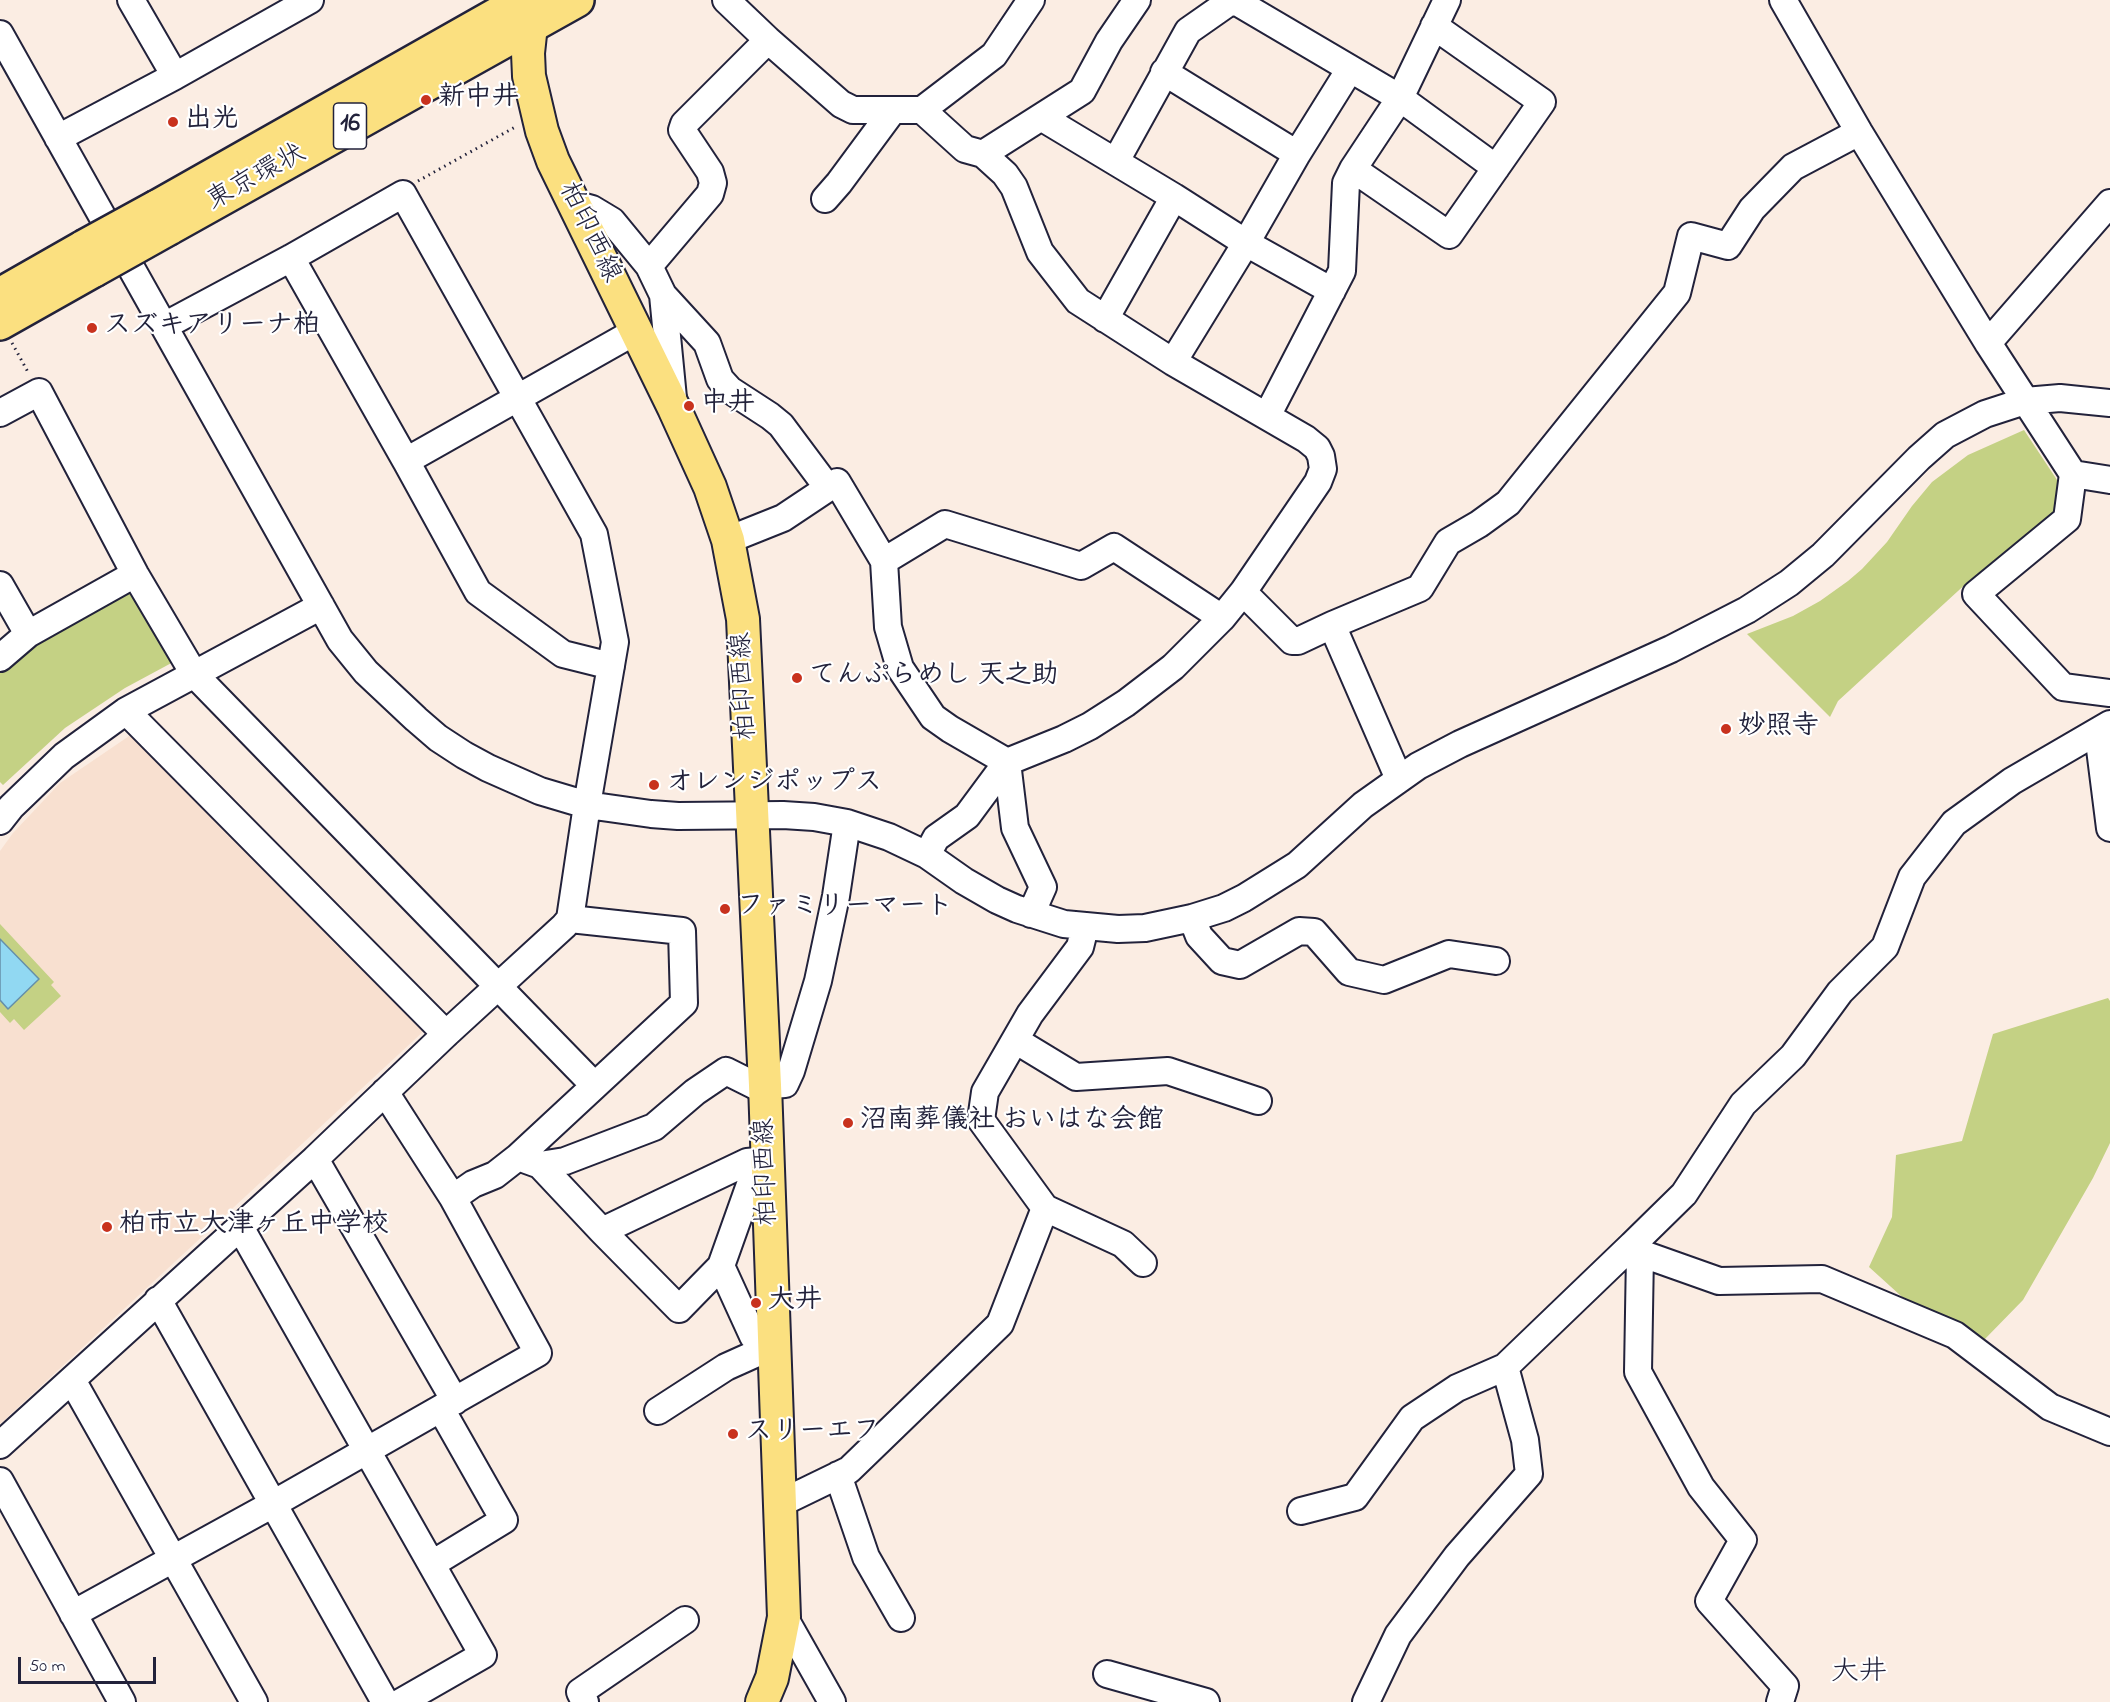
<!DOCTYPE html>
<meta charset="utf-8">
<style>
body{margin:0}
#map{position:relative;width:2110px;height:1702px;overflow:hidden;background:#fbede3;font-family:"Indie Flower",sans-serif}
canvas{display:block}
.scale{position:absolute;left:18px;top:1657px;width:138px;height:27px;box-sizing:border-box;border:3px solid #22223b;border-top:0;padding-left:8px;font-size:18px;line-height:21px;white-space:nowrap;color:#22223b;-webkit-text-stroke:4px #fff;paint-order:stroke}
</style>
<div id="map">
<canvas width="2110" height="1702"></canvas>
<div class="scale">50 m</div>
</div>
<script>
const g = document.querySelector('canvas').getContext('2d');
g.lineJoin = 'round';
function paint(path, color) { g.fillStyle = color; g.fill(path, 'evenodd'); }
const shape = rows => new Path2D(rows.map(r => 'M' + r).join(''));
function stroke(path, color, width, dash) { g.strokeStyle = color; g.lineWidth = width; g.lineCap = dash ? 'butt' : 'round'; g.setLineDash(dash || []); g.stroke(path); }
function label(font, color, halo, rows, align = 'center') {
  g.font = font + ' "Indie Flower","Klee One",sans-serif'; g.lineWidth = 4.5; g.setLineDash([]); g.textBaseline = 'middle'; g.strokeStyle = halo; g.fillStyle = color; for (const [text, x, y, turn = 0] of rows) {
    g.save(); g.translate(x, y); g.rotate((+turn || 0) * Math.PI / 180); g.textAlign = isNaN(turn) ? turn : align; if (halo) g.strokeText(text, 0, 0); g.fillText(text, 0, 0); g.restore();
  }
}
paint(shape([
 [135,732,426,1029,0,1424,0,851,13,833,60,783]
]), '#f8e0d0');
paint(shape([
 [2024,430,2059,483,2056,510,2032,535,1970,580,1838,701,1830,717,1747,634,1793,616,1820,601,1848,581,1862,569,1887,542,1912,506,1932,482,1968,455],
 [130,586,177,660,125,688,65,728,3,785,0,782,0,668,33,639],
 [0,924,54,982,51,985,61,996,24,1030,14,1019,10,1023,0,1012],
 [2108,998,2110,1001,2110,1143,2093,1178,2023,1300,1983,1341,1911,1305,1869,1267,1892,1217,1896,1155,1962,1141,1993,1034]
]), '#c4d184');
const water = shape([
 [0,939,39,979,8,1009,0,1000,0,939]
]);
paint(water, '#91d8f2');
stroke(water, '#658fa9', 1.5);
const minor = shape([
 [131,0,175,76],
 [726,0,768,40,841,104,853,110,922,110,965,149,983,154,1005,174,1014,187,1040,252,1078,301,1173,362,1306,439,1317,448,1321,456,1323,469,1318,482,1243,592,1222,618,1173,667,1126,703,1090,726,1064,739,1007,762,967,816,936,838,927,855],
 [1783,0,1859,132,1988,343,2073,474,2067,519,1976,594,2063,687,2110,693],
 [0,34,340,640,366,672,416,719,438,738,464,755,488,768,540,791,587,805,651,814,678,816,783,815,814,817,847,823,889,837,927,855,964,881,997,900,1017,909,1064,924,1118,929,1145,928,1192,918,1224,908,1244,898,1297,865,1363,805,1418,766,1460,744,1671,649,1747,610,1789,583,1823,555,1919,458,1945,435,1985,414,2025,401,2060,398,2110,403],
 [1164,72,1297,154],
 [922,110,994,55,1031,0],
 [1041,117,1174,197,1246,243,1332,291],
 [58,138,175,76,310,0],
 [983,154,1082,91,1109,41,1137,0],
 [1116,161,1188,31,1228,3,1237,2,1400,98,1496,168],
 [1353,169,1449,235,1542,102,1434,26],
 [825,199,839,183,893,110],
 [574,204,592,209,612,221,649,266,710,194,713,183,710,172,682,130,684,124,768,40],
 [291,258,406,461,636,331],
 [649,266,663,295,707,343,720,379,730,390,770,416,781,425,828,488],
 [663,295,673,398],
 [1105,319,1174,197],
 [164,326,291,258,403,194,594,534,615,642,587,805,570,919,682,931,684,1003,518,1157,495,1175,473,1184,453,1198],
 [1988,343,2110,203],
 [1173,362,1246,243,1297,154,1350,69],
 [0,413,39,392,135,574,194,674,594,1085],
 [1267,416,1342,271,1346,183,1353,169,1400,98,1447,0],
 [406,461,478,592,563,654,611,666],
 [2073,474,2110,480],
 [728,540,783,518,837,482,884,561,945,524,1081,566,1114,547,1222,618],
 [884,561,888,627,900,668,933,717,950,729,1007,762,1015,828,1043,887,1031,914],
 [0,585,28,634],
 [1243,592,1292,641,1298,641,1332,625,1399,779],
 [1332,625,1420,588,1448,542,1479,524,1508,503,1677,293,1691,236,1728,246,1752,209,1793,167,1859,132],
 [0,658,28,634,135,574],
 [126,711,446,1034],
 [2098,733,2110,828],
 [0,821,11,807,64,756,126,711,321,606],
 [1192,918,1199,936,1222,961,1240,965,1299,931,1314,932,1349,972,1384,980,1449,954,1496,961],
 [1015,1040,1076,1077,1168,1071,1258,1101],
 [518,1157,540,1165,565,1161,654,1127,695,1092,726,1071,756,1086,785,1084,791,1071,818,981,836,896,847,823],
 [315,1159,455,1401],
 [540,1165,602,1231,747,1162,768,1160],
 [1045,1208,1123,1244,1143,1263],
 [240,1227,483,1655,401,1702],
 [602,1231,679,1309,721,1266,753,1336,775,1345,726,1367,658,1411],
 [1640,1253,1719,1281,1822,1279,1955,1335,2050,1407,2110,1432],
 [721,1266,753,1176,747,1162],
 [158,1300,385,1702],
 [72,1380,254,1702],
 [0,1445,315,1159,446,1034,564,926,570,919],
 [838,1475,866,1557,901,1618],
 [0,1481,122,1702],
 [781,1503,849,1470,1000,1324,1045,1208,981,1120,985,1092,1030,1014,1080,947,1085,927],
 [1301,1511,1355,1497,1412,1418,1457,1388,1505,1367],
 [432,1564,504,1520,441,1409],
 [73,1614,273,1504,538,1353,453,1198,385,1092],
 [784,1617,832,1702],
 [1107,1674,1206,1702],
 [585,1702,580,1692,685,1620],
 [1366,1702,1398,1635,1457,1556,1529,1474,1525,1440,1505,1367,1632,1245],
 [1780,1702,1785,1686,1709,1601,1743,1540,1701,1487,1638,1372,1640,1253,1632,1245,1684,1194,1743,1104,1793,1056,1840,992,1885,947,1912,877,1954,823,2012,781,2110,724]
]);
const major = shape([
 [538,4,531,25,528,53,529,76,542,131,553,161,674,408,710,487,728,540,743,619,765,1085,784,1617,772,1678,762,1702]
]);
const highway = shape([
 [157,207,523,0],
 [169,228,577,0],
 [0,295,84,247],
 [0,323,94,270]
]);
stroke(minor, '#22223b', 30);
stroke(major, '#22223b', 36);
stroke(highway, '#22223b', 38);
stroke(shape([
 [418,181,517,126],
 [12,343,29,374]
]), '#22223b', 3, [1.5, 4.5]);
stroke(minor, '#fff', 26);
stroke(major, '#fbe080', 32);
stroke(highway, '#fbe080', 33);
const highwayBridge = shape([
 [84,247,157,207],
 [94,270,169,228]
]);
stroke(highwayBridge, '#22223b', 38, []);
stroke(highwayBridge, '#fbe080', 33);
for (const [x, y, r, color] of [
 [426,100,6,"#c8321e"],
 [173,122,6,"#c8321e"],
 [92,328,6,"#c8321e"],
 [689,406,6,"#c8321e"],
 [797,678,6,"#c8321e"],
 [1726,729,6,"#c8321e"],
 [654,785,6,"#c8321e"],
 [725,909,6,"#c8321e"],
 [848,1123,6,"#c8321e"],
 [107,1227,6,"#c8321e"],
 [756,1303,6,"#c8321e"],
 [733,1434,6,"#c8321e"]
]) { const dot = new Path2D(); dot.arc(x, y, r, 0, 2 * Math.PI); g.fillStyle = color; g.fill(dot); stroke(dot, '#fff', 2); }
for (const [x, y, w] of [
 [350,126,33]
]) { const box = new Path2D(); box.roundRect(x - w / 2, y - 23, w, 46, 4.5); g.fillStyle = '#fff'; g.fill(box); stroke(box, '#22223b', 1.5); }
label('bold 26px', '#22223b', null, [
 ["16",350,126]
]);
label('bold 27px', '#22223b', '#fff', [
 ["新中井",438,100],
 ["出光",185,122],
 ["スズキアリーナ柏",104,328],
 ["中井",701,406],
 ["てんぷらめし 天之助",809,678],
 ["妙照寺",1738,729],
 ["オレンジポップス",666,785],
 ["ファミリーマート",737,909],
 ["沼南葬儀社 おいはな会館",860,1123],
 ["柏市立大津ヶ丘中学校",119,1227],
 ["大井",768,1303],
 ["スリーエフ",745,1434]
], 'left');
label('27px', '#22223b', '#fff', [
 ["東京環状",257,179,-29],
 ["柏印西線",588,233,64],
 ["柏印西線",746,686,-93],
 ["柏印西線",768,1172,-92]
]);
label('28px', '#22223b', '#fff', [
 ["大井",1859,1674]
]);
</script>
